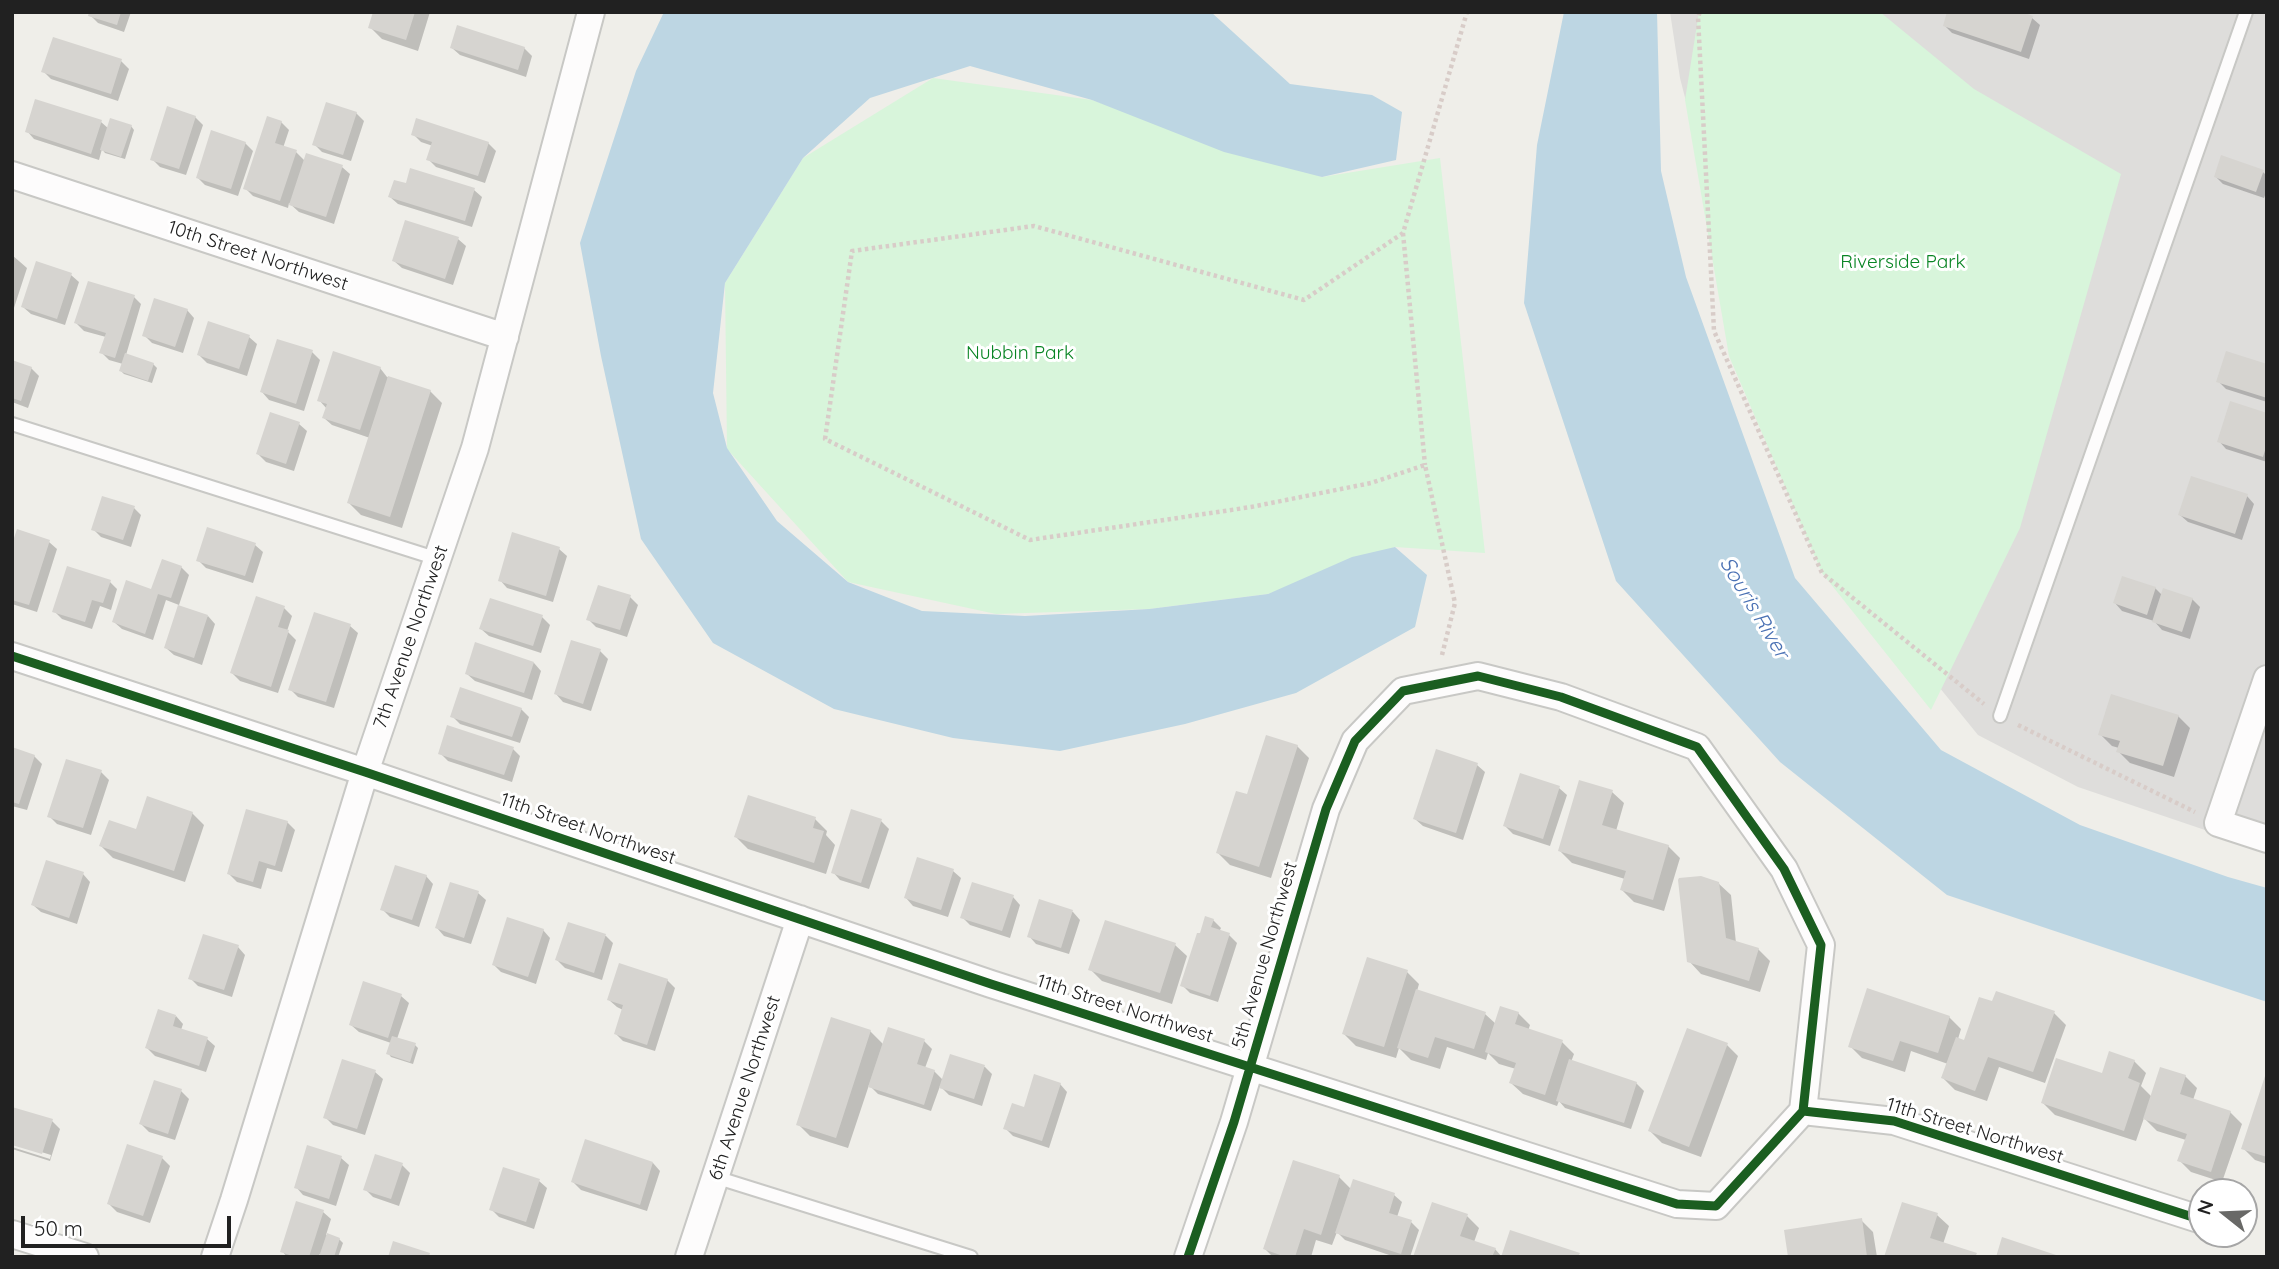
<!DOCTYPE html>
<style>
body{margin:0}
#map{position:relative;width:2279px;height:1269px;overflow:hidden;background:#efeee9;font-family:Quicksand,sans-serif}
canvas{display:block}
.frame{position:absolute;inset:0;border:14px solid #212121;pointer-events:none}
.north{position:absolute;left:2188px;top:1178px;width:70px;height:70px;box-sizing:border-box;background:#fff;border:2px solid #a6a6a6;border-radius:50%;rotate:288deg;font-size:19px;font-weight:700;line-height:28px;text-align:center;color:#212121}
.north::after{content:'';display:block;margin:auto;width:24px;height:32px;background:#696967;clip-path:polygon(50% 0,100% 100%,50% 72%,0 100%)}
.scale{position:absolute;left:21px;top:1216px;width:210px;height:32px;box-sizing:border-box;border:4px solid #212121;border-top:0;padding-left:9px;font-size:21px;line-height:24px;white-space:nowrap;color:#212121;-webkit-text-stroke:5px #fff;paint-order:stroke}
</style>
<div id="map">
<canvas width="2279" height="1269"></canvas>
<div class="frame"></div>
<div class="north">N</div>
<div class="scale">50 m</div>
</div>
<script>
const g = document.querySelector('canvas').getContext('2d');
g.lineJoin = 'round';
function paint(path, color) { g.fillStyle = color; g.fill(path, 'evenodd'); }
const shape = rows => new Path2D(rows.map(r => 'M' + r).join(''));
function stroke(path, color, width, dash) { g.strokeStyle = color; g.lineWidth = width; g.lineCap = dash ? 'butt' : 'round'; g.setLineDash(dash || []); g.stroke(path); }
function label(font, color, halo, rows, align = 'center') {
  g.font = font + ' Quicksand,sans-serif'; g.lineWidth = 6; g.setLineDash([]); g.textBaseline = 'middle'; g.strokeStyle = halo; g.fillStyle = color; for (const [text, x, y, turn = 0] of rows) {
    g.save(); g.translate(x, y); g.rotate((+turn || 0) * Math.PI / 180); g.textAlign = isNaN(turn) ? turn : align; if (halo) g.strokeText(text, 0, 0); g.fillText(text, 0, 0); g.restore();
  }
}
paint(shape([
 [1670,12,2267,12,2267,851,2078,787,1978,735,1845,571,1743,324,1680,78]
]), '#dedddb');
paint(shape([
 [1699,12,1880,12,1974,89,2121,174,2020,528,1931,710,1822,573,1729,356,1685,100],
 [933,78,1092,100,1322,177,1440,158,1485,553,1395,547,1268,594,1149,609,996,614,848,582,727,449,725,283,803,158]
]), '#d8f5db');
paint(shape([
 [664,12,1211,12,1290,84,1372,95,1402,112,1396,160,1322,177,1224,152,1092,100,970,66,870,98,803,158,725,283,713,393,727,448,777,521,848,582,922,611,1025,616,1149,609,1268,594,1352,557,1395,547,1427,575,1415,627,1296,693,1185,724,1060,751,953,738,834,709,713,643,641,539,601,356,580,243,636,71],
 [1564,12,1657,12,1661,171,1686,277,1795,578,1941,750,2080,825,2228,877,2267,888,2267,1002,1947,895,1780,762,1616,581,1524,303,1537,145]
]), '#bdd6e3');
paint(shape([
 [91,12,131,12,124,32,98,23,90,15],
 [375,12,430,12,418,51,382,39,370,27],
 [2032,18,2040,25,2029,59,1952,33,1944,25],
 [452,48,524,48,532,56,526,77,460,55],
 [121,61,129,69,118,101,51,79,43,71],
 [356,113,364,121,351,161,322,152,314,144],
 [195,117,203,125,186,175,160,167,152,159],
 [101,122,109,129,131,126,134,130,125,159,105,153,102,149,99,160,34,139,27,131],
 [281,122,289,130,283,148,296,152,305,161,342,167,350,174,334,224,299,212,289,203,288,208,253,196,245,188],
 [413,134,488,143,496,151,485,183,436,167,428,159,433,146,421,142],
 [245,143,253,151,238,196,205,185,198,178],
 [2263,172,2267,176,2267,190,2264,198,2223,184,2216,177],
 [407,185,474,190,482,197,472,227,398,204,390,197],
 [458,239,466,246,453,285,402,268,394,261],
 [12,255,27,268,12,314],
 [71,275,79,282,65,325,31,314,23,307],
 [134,297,141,304,126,355,153,364,157,368,152,383,124,374,121,371,123,364,109,360,101,352,106,337,84,331,76,323],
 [187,310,194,318,183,353,152,343,144,335],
 [249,337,257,344,247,376,207,363,199,355],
 [278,341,312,352,320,360,304,411,269,400,262,392],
 [12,362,31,368,39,376,28,408,12,402],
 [2267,366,2267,402,2226,389,2218,381],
 [380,368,387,377,430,391,442,403,402,528,361,515,349,503,370,438,332,425,324,418,327,409,319,400],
 [2267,415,2267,462,2226,449,2219,441],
 [299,424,307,431,294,471,266,462,258,454],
 [2247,496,2254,504,2242,540,2188,522,2180,515],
 [134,508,141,515,131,547,101,537,93,529],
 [49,542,57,549,37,612,12,604,12,549],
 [255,545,263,552,253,583,206,568,198,560],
 [559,549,567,556,553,602,507,588,500,580],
 [181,567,189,575,179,605,166,600,153,640,122,629,114,622],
 [110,582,117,589,111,610,100,606,92,629,62,619,54,611],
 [2155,588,2163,596,2192,599,2200,607,2190,639,2162,630,2154,621,2122,611,2115,603],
 [630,597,638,605,627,637,596,627,588,619],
 [284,608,292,616,287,631,296,640,278,693,240,681,232,673],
 [208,616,215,624,202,665,174,655,166,648],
 [542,617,550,625,541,653,489,636,481,629],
 [350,626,358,633,334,708,298,697,290,689],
 [600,651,608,659,591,711,563,702,556,694],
 [534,663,541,671,532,700,475,681,467,674],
 [521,709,529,717,520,743,460,724,452,716],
 [2178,716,2190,728,2174,777,2130,763,2118,751,2119,748,2112,746,2100,734],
 [1297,746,1309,758,1271,878,1230,865,1218,853,1248,797],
 [12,749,34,756,42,764,27,810,12,806],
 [513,749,520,756,512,782,448,761,440,753],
 [1477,765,1485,772,1463,840,1423,826,1415,819],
 [101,772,109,780,91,835,57,824,49,816],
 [1559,788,1567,795,1550,846,1513,834,1505,826],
 [1612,792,1624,803,1616,831,1668,846,1680,858,1664,911,1634,902,1622,890,1625,879,1572,863,1560,851],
 [192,813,204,825,185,882,113,858,101,846],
 [815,819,827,831,826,835,835,845,826,874,748,849,736,837],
 [881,821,889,829,869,889,840,880,833,872],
 [287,822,295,830,282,872,267,868,261,889,237,882,229,874],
 [953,871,961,878,948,917,913,906,906,898],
 [83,874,90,882,77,924,41,912,33,905],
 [426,876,433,884,419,927,390,917,382,909],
 [1718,883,1731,895,1736,943,1758,949,1770,961,1760,992,1701,974,1689,961],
 [478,893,486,900,471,944,444,936,437,928],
 [1013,897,1020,905,1010,938,970,925,962,917],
 [1040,901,1073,912,1080,920,1069,954,1036,944,1029,936],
 [1213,920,1221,928,1219,932,1229,935,1237,943,1218,1002,1190,993,1182,985,1201,935],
 [569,924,606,936,613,943,602,980,565,968,557,960],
 [543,930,550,938,536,984,501,972,494,965],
 [1175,945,1187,956,1172,1004,1102,981,1090,969],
 [238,947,245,955,232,997,198,986,190,978],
 [1368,959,1407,972,1419,984,1417,991,1485,1014,1496,1024,1518,1013,1530,1025,1528,1031,1562,1042,1574,1054,1571,1062,1636,1083,1644,1091,1631,1129,1565,1108,1559,1101,1557,1106,1523,1094,1511,1083,1516,1069,1499,1064,1488,1053,1486,1060,1447,1047,1440,1069,1411,1060,1399,1048,1396,1058,1356,1046,1344,1034],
 [667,980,675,988,655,1051,623,1041,616,1034,623,1010,617,1007,609,1000],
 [401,996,409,1003,397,1039,415,1045,418,1048,413,1064,391,1057,388,1053,391,1043,359,1032,351,1025],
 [2054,1013,2066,1025,2045,1083,1999,1067,1987,1101,1955,1090,1943,1078,1948,1064,1911,1051,1905,1072,1862,1058,1850,1046,1949,1017,1961,1029,1958,1039,1965,1042],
 [176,1016,183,1024,181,1030,207,1039,215,1046,206,1072,155,1056,147,1048],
 [870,1031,884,1045,924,1041,932,1049,925,1068,934,1071,943,1080,951,1056,985,1067,992,1074,982,1106,949,1095,940,1086,931,1111,878,1094,869,1085,848,1148,810,1136,798,1124],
 [1727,1045,1738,1056,1701,1157,1662,1143,1650,1131],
 [2134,1061,2146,1073,2141,1086,2152,1097,2185,1076,2197,1088,2193,1100,2230,1112,2242,1124,2222,1182,2191,1172,2179,1160,2186,1140,2157,1131,2144,1118,2136,1141,2055,1115,2043,1103],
 [375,1072,383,1079,365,1135,333,1125,325,1117],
 [2267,1077,2267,1164,2255,1160,2243,1148],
 [1060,1084,1067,1092,1049,1148,1013,1136,1005,1128,1025,1110],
 [181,1091,189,1099,175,1140,149,1132,141,1124],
 [52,1121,60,1129,50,1161,12,1149,12,1147,50,1159,51,1155,12,1143],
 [309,1147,341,1158,349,1165,336,1206,303,1195,296,1187],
 [162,1158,170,1166,150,1223,117,1212,109,1204],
 [653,1163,660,1171,647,1211,581,1190,573,1182],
 [402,1165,410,1173,399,1206,373,1197,365,1189],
 [1339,1177,1351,1189,1394,1195,1402,1202,1397,1217,1411,1222,1419,1230,1410,1257,1395,1257,1345,1240,1337,1232,1332,1245,1316,1240,1311,1257,1273,1257,1265,1249],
 [539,1181,547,1188,534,1229,499,1217,491,1209],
 [323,1212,331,1219,326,1235,339,1239,343,1243,338,1257,322,1257,319,1254,319,1257,287,1257,282,1251],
 [1937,1215,1949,1226,1943,1244,1978,1257,1886,1257],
 [1467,1216,1479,1228,1474,1242,1495,1249,1502,1257,1415,1257],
 [1861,1220,1873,1232,1877,1257,1790,1257]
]), '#0003');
paint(shape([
 [89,12,121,12,117,25,88,16],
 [373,12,415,12,406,40,368,28],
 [1947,12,2022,12,2033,16,2021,52,1943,26],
 [457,25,525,47,518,70,450,48],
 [53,37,122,59,111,94,41,72],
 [35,99,102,120,91,154,25,132],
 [326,102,357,112,343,155,312,145],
 [167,106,196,116,179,169,150,160],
 [267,116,282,121,275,143,297,150,280,201,243,189],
 [110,118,132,125,121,157,100,150],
 [416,118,489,142,478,176,426,160,432,142,411,135],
 [211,130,246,142,231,189,196,178],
 [306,153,343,165,326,217,289,205],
 [2221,155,2264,170,2256,192,2214,177],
 [410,168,475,188,465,221,388,197,394,180,406,183],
 [405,220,459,237,445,279,392,261],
 [36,261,72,273,57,319,21,307],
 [88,281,135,295,115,358,99,353,106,333,74,323],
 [154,298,188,309,175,347,142,336],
 [208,321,250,335,239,369,197,355],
 [277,339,313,350,296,404,260,392],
 [333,351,381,367,360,430,322,418,327,404,317,401],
 [2226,351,2267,364,2267,398,2216,382],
 [125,353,154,363,148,381,119,371],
 [12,360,32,367,21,401,12,398],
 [388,376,431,390,390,517,347,503],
 [2230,401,2267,413,2267,444,2263,457,2217,442],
 [270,412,300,422,286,464,256,454],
 [2191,476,2248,494,2235,534,2178,515],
 [102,496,135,506,123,540,91,530],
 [207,527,256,543,245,576,196,561],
 [17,529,50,540,29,605,12,600,12,544],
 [512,532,560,547,546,596,498,581],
 [162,559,182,566,171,598,158,594,145,634,112,622,126,580,151,589],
 [67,566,111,580,103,603,92,600,85,622,52,612],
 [2122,576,2156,587,2147,615,2113,603],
 [598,585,631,595,620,630,586,620],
 [2163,588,2193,598,2182,632,2152,622],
 [256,596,285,606,278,627,289,630,271,687,230,673],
 [490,598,543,615,533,646,479,629],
 [178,605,208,615,194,658,164,648],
 [314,612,351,624,326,702,288,690],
 [571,640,601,649,583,704,554,694],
 [475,642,534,662,524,693,465,674],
 [460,687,522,708,512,737,450,717],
 [2111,694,2179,715,2163,766,2116,752,2120,741,2098,735],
 [447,725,514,747,504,775,438,754],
 [1266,735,1298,745,1259,867,1216,853,1236,791,1247,794],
 [12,747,35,755,19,804,12,802],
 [1436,749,1478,763,1456,833,1413,819],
 [66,759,102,770,83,828,47,817],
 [1520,773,1560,786,1543,839,1503,826],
 [1579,780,1613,790,1602,825,1669,845,1653,900,1620,890,1626,871,1558,851],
 [748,795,816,817,813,828,824,831,814,863,734,837],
 [147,796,193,812,174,871,99,846,109,820,136,829],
 [246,809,288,821,275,866,259,861,253,882,227,874],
 [851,809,882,819,861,883,831,873],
 [917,857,954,869,941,910,904,898],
 [46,860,84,872,69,918,31,905],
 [395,865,427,875,412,920,380,910],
 [1701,876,1719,882,1726,938,1759,948,1749,981,1687,962,1678,880,1679,878],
 [450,882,479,891,464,938,435,928],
 [972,882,1014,895,1002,931,960,918],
 [1039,899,1073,910,1061,948,1027,937],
 [1205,916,1214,919,1211,927,1230,933,1210,996,1180,986,1197,933,1200,933],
 [507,917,544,929,528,977,492,965],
 [1105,920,1176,943,1160,993,1088,970],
 [568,922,606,934,594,973,555,960],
 [203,934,239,945,224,990,188,979],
 [1367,957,1408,970,1384,1047,1342,1034],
 [619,963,668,979,647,1045,614,1034,623,1005,607,1000],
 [363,981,402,994,388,1038,349,1025],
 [1867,988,1950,1016,1938,1053,1900,1041,1893,1061,1848,1047],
 [1416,989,1486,1012,1474,1049,1435,1037,1428,1058,1397,1048],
 [1996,991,2055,1011,2033,1072,1988,1057,1975,1091,1941,1078,1956,1037,1964,1040,1979,997,1992,1001],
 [1500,1006,1519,1012,1515,1024,1563,1040,1545,1095,1509,1083,1516,1063,1485,1052],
 [158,1009,176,1015,173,1026,208,1037,199,1066,145,1048],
 [831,1017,871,1030,836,1138,796,1125],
 [888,1027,925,1039,917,1064,935,1070,924,1105,868,1087],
 [1687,1028,1728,1043,1689,1147,1648,1131],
 [392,1036,416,1043,410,1062,386,1054],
 [2109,1051,2135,1060,2128,1078,2140,1083,2124,1131,2041,1103,2056,1058,2102,1073],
 [950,1054,985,1065,974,1099,939,1088],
 [342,1059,376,1070,357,1129,323,1118],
 [1569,1059,1637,1082,1624,1123,1556,1101],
 [2160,1067,2186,1075,2180,1094,2231,1111,2211,1172,2177,1161,2187,1134,2143,1119],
 [2266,1073,2267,1073,2267,1157,2241,1149],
 [1034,1074,1061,1083,1042,1141,1003,1129,1012,1103,1024,1107],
 [154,1080,182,1089,168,1134,139,1124],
 [12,1107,53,1119,42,1154,12,1145],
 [585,1139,653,1162,640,1205,571,1182],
 [127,1144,163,1156,143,1216,107,1204],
 [307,1145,342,1156,329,1199,294,1188],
 [375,1154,403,1163,391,1199,363,1190],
 [1293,1160,1340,1175,1321,1235,1304,1229,1295,1257,1286,1257,1263,1249],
 [503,1167,540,1179,526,1222,489,1210],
 [1353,1179,1395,1193,1389,1213,1412,1220,1401,1254,1335,1233],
 [296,1201,324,1210,309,1257,296,1257,280,1252],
 [1432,1202,1468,1214,1460,1236,1496,1248,1492,1257,1413,1257],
 [1902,1202,1938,1213,1930,1238,1977,1253,1975,1257,1884,1257],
 [1862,1218,1867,1257,1788,1257,1784,1230],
 [1510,1230,1580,1253,1578,1257,1501,1257],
 [327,1233,340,1238,334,1257,319,1257],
 [2002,1237,2059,1256,2059,1257,1996,1257],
 [393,1241,430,1253,429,1257,388,1257]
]), '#d6d4d0');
const service = shape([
 [12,424,438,559],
 [2000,716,2246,12],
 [715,1177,971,1257]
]);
const minor = shape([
 [12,175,505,337],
 [12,656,365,772,991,984,1677,1204,1716,1206,1803,1111,1894,1121,2202,1220],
 [2267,679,2218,823,2267,839],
 [12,1234,85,1257],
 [215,1257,234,1200,365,772,475,448,591,12],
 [689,1257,800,919],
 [1188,1257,1234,1122,1326,809,1355,741,1403,691,1478,676,1561,697,1697,747,1784,869,1821,945,1803,1111]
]);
stroke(service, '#c8c8c5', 16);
stroke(minor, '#c8c8c5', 30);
stroke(shape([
 [1700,12,1698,17,1714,331,1822,573,1984,704],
 [1403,233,1425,465],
 [1442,655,1455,603,1425,465,1371,483,1251,507,1030,540,825,439,852,251,1034,226,1304,300,1403,233,1467,12],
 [2018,725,2195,812]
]), '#d8ccc8', 4.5, [3.5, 3.5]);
stroke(service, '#fdfcfc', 12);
stroke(minor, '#fdfcfc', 26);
stroke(shape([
 [12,656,365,772,991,984,1677,1204,1716,1206,1803,1111,1894,1121,2202,1220],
 [1188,1257,1234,1122,1326,809,1355,741,1403,691,1478,676,1561,697,1697,747,1784,869,1821,945,1803,1111]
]), '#1b5e20', 9);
label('19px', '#212121', '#fff', [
 ["10th Street Northwest",258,256,18],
 ["7th Avenue Northwest",411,637,-71],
 ["11th Street Northwest",588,829,19],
 ["5th Avenue Northwest",1265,955,-74],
 ["11th Street Northwest",1125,1009,18],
 ["6th Avenue Northwest",745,1088,-72],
 ["11th Street Northwest",1975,1131,17]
]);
label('19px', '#098524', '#fff', [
 ["Riverside Park",1903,262],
 ["Nubbin Park",1020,353]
]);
label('italic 21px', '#4a71b4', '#fff', [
 ["Souris River",1754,608,59]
]);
</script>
